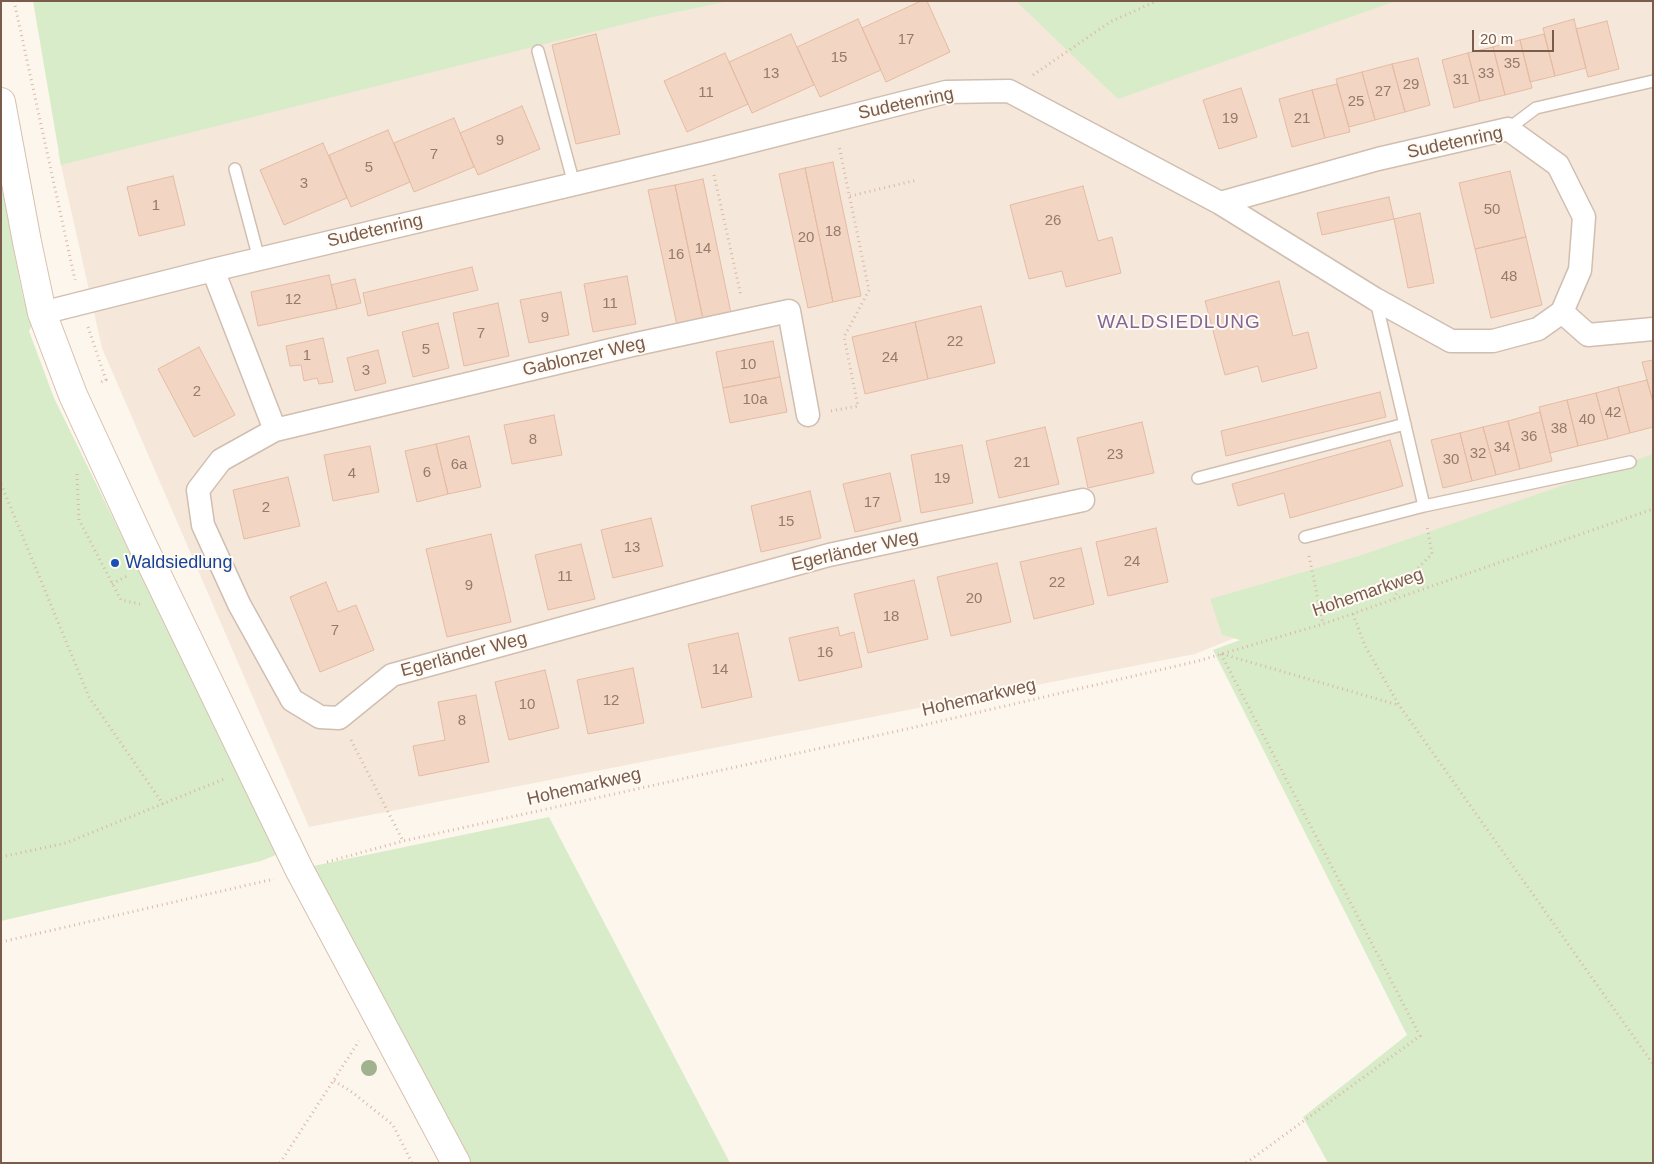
<!DOCTYPE html>
<meta charset="utf-8">
<style>
body{margin:0}
#map{position:relative;width:1654px;height:1164px;overflow:hidden;background:#fdf6ec;font-family:Arial,sans-serif}
canvas{display:block}
.frame{position:absolute;inset:0;border:2px solid #7a5c4d;pointer-events:none}
.scale{position:absolute;left:1472px;top:30px;width:82px;height:22px;box-sizing:border-box;border:2px solid #7a5c4d;border-top:0;padding-left:6px;font-size:15px;line-height:18px;white-space:nowrap;color:#7a5c4d;-webkit-text-stroke:4px #fffaf3;paint-order:stroke}
</style>
<div id="map">
<canvas width="1654" height="1164"></canvas>
<div class="frame"></div>
<div class="scale">20 m</div>
</div>
<script>
const g = document.querySelector('canvas').getContext('2d');
g.lineJoin = 'round';
function paint(path, color) { g.fillStyle = color; g.fill(path, 'evenodd'); }
const shape = rows => new Path2D(rows.map(r => 'M' + r).join(''));
function stroke(path, color, width, dash) { g.strokeStyle = color; g.lineWidth = width; g.lineCap = dash ? 'butt' : 'round'; g.setLineDash(dash || []); g.stroke(path); }
function label(font, color, halo, rows, align = 'center') {
  g.font = font + ' Arial,sans-serif'; g.lineWidth = 4; g.setLineDash([]); g.textBaseline = 'middle'; g.strokeStyle = halo; g.fillStyle = color; for (const [text, x, y, turn = 0] of rows) {
    g.save(); g.translate(x, y); g.rotate((+turn || 0) * Math.PI / 180); g.textAlign = isNaN(turn) ? turn : align; if (halo) g.strokeText(text, 0, 0); g.fillText(text, 0, 0); g.restore();
  }
}
paint(shape([
 [621,1,1653,1,1653,468,1195,654,309,827,102,348,58,152]
]), '#f5e8da');
paint(shape([
 [33,1,729,1,653,17,61,165],
 [1016,1,1396,1,1118,99],
 [1,184,23,297,33,323,29,331,54,398,278,854,261,861,1,921],
 [1653,454,1653,1163,1328,1163,1303,1117,1407,1035,1213,650,1240,640,1222,635,1210,599,1362,555],
 [549,817,730,1163,456,1163,299,869]
]), '#d8ecc9');
const building = shape([
 [921,1,927,1,950,52,886,82,862,28,921,1],
 [858,19,881,70,820,97,797,47,858,19],
 [1574,19,1586,68,1555,76,1543,28,1574,19],
 [1607,21,1619,69,1588,77,1576,29,1607,21],
 [596,34,620,134,576,144,552,45,596,34],
 [791,34,814,85,752,113,729,62,791,34],
 [1544,34,1555,76,1530,82,1520,40,1544,34],
 [1520,40,1532,88,1505,95,1493,47,1520,40],
 [1493,47,1505,95,1480,101,1468,53,1493,47],
 [725,53,748,104,687,132,664,81,725,53],
 [1468,53,1480,101,1454,108,1442,60,1468,53],
 [1418,58,1430,105,1405,112,1392,64,1418,58],
 [1392,64,1405,112,1375,120,1362,72,1392,64],
 [1362,72,1375,120,1349,127,1336,79,1362,72],
 [1337,84,1350,132,1325,138,1312,90,1337,84],
 [1241,88,1257,137,1219,149,1203,100,1241,88],
 [1312,90,1325,138,1292,147,1279,99,1312,90],
 [522,106,540,149,478,175,460,133,522,106],
 [454,118,474,167,414,192,394,143,454,118],
 [388,130,410,182,351,207,329,155,388,130],
 [323,143,347,198,284,225,260,170,323,143],
 [833,162,861,296,833,302,805,168,833,162],
 [805,168,833,302,808,308,779,174,805,168],
 [1510,171,1526,237,1475,249,1459,183,1510,171],
 [173,176,185,225,139,236,127,187,173,176],
 [703,179,731,313,703,319,675,185,703,179],
 [675,185,703,319,677,325,648,190,675,185],
 [1083,186,1098,241,1112,237,1121,273,1066,287,1062,271,1029,279,1010,205,1083,186],
 [1389,197,1394,219,1322,235,1317,213,1389,197],
 [1420,213,1434,283,1408,288,1394,219,1420,213],
 [1526,237,1542,305,1491,318,1475,249,1526,237],
 [472,267,478,290,368,316,363,293,472,267],
 [329,275,337,309,258,326,251,292,329,275],
 [627,276,636,324,593,332,584,284,627,276],
 [355,279,361,303,337,309,331,285,355,279],
 [1279,281,1293,336,1308,332,1317,368,1262,382,1258,366,1225,375,1205,301,1279,281],
 [561,292,569,335,529,343,520,300,561,292],
 [498,303,509,356,464,366,453,313,498,303],
 [981,306,995,363,928,379,915,322,981,306],
 [915,322,928,379,865,394,852,337,915,322],
 [438,323,449,368,413,377,402,332,438,323],
 [323,338,333,382,319,384,317,378,304,381,301,365,290,366,286,346,323,338],
 [773,341,780,377,723,388,716,352,773,341],
 [199,347,235,415,194,437,158,369,199,347],
 [378,350,386,383,355,391,347,358,378,350],
 [1653,360,1653,402,1642,362,1653,360],
 [780,377,787,412,730,423,723,388,780,377],
 [1647,380,1653,402,1653,427,1630,433,1618,387,1647,380],
 [1618,387,1630,433,1608,439,1596,393,1618,387],
 [1380,392,1386,417,1226,456,1221,431,1380,392],
 [1596,393,1608,439,1578,446,1567,400,1596,393],
 [1567,400,1578,446,1550,453,1539,407,1567,400],
 [1540,412,1552,461,1520,469,1508,421,1540,412],
 [554,415,562,455,512,464,504,425,554,415],
 [1508,421,1520,469,1496,475,1483,427,1508,421],
 [1142,422,1154,473,1088,488,1077,438,1142,422],
 [1045,427,1059,484,999,498,986,441,1045,427],
 [1483,427,1496,475,1472,481,1460,433,1483,427],
 [1460,433,1472,481,1443,488,1431,440,1460,433],
 [469,436,481,487,448,494,436,444,469,436],
 [1390,440,1403,486,1290,518,1284,493,1238,506,1232,484,1390,440],
 [436,444,448,494,417,502,405,451,436,444],
 [962,445,973,503,921,513,911,455,962,445],
 [370,446,379,492,333,501,324,455,370,446],
 [890,473,901,521,855,532,843,484,890,473],
 [288,477,300,526,244,539,233,490,288,477],
 [810,491,821,538,761,552,751,506,810,491],
 [651,518,663,566,613,578,601,530,651,518],
 [1156,528,1168,582,1108,596,1096,542,1156,528],
 [491,534,511,622,447,637,426,549,491,534],
 [581,544,595,599,548,610,535,555,581,544],
 [1081,548,1094,604,1034,619,1020,562,1081,548],
 [997,563,1011,622,951,636,937,577,997,563],
 [914,580,928,639,868,653,854,594,914,580],
 [326,582,338,612,356,605,374,650,320,672,290,597,326,582],
 [838,627,840,636,854,632,862,667,799,681,789,638,838,627],
 [738,633,752,697,702,708,688,644,738,633],
 [633,668,644,723,588,734,577,680,633,668],
 [545,670,559,728,509,740,495,682,545,670],
 [476,695,489,762,419,776,413,746,445,740,438,702,476,695]
]);
paint(building, '#f3d5c3');
stroke(building, '#e6bba3', 1);
const service = shape([
 [538,51,574,184],
 [1508,129,1536,108,1653,81],
 [235,169,259,259],
 [1198,478,1405,424],
 [1424,506,1630,462],
 [1305,537,1424,506,1376,301]
]);
const minor = shape([
 [1508,129,1558,165,1584,217,1580,270,1562,312,1538,329,1493,341,1451,341,1375,299,1220,203,1378,159,1508,129],
 [213,270,275,430,221,460,198,490,203,525,239,604,292,700,320,717,339,718,392,675,829,555,1083,500],
 [1562,312,1588,335,1653,329],
 [42,313,213,270,709,152,946,92,1009,91,1220,203],
 [275,430,632,345,789,311,808,415]
]);
const secondary = shape([
 [1,102,27,242,42,313,73,395,141,542,299,869,456,1163]
]);
stroke(service, '#d1beb0', 14);
stroke(minor, '#d1beb0', 25);
stroke(secondary, '#d6c0b0', 30);
stroke(shape([
 [14,1,75,280],
 [1033,75,1110,22,1157,1],
 [714,175,741,296],
 [850,196,917,180],
 [88,327,106,380,99,383],
 [831,411,858,406,844,337,869,290,839,146],
 [77,474,79,520,121,600,140,604],
 [1,484,89,697,163,804],
 [1309,556,1323,624],
 [112,584,127,576],
 [1394,599,1400,586,1432,554,1427,526],
 [1353,614,1365,646,1399,705,1653,1064],
 [1221,654,1420,1036,1246,1163],
 [1222,654,1398,705],
 [351,740,403,841],
 [1,857,66,843,224,779],
 [327,862,403,841,911,728,1198,661,1323,624,1653,509],
 [1,942,274,879],
 [334,1081,352,1092,393,1125,412,1163],
 [280,1163,359,1041]
]), '#d9b8a5', 3, [1, 4]);
stroke(service, '#fff', 11);
stroke(minor, '#fff', 22);
stroke(secondary, '#fff', 28);
g.fillStyle = '#a0b28e';
for (const [x, y] of [
 [369,1068]
]) { g.beginPath(); g.arc(x, y, 8, 0, 2 * Math.PI); g.fill(); }
for (const [x, y, r, color] of [
 [115,563,5,"#1a4fb4"]
]) { const dot = new Path2D(); dot.arc(x, y, r, 0, 2 * Math.PI); g.fillStyle = color; g.fill(dot); stroke(dot, '#fffaf3', 2); }
label('15px', '#987a6a', null, [
 ["17",906,40],
 ["15",839,58],
 ["35",1512,64],
 ["13",771,74],
 ["33",1486,74],
 ["31",1461,80],
 ["29",1411,85],
 ["27",1383,92],
 ["11",706,93],
 ["25",1356,102],
 ["19",1230,119],
 ["21",1302,119],
 ["9",500,141],
 ["7",434,155],
 ["5",369,168],
 ["3",304,184],
 ["1",156,206],
 ["50",1492,210],
 ["26",1053,221],
 ["18",833,232],
 ["20",806,238],
 ["14",703,249],
 ["16",676,255],
 ["48",1509,277],
 ["12",293,300],
 ["11",610,304],
 ["9",545,318],
 ["7",481,334],
 ["22",955,342],
 ["5",426,350],
 ["1",307,356],
 ["24",890,358],
 ["10",748,365],
 ["3",366,371],
 ["2",197,392],
 ["10a",755,400],
 ["42",1613,413],
 ["40",1587,420],
 ["38",1559,429],
 ["36",1529,437],
 ["8",533,440],
 ["34",1502,448],
 ["32",1478,454],
 ["23",1115,455],
 ["30",1451,460],
 ["21",1022,463],
 ["6a",459,465],
 ["6",427,473],
 ["4",352,474],
 ["19",942,479],
 ["17",872,503],
 ["2",266,508],
 ["15",786,522],
 ["13",632,548],
 ["24",1132,562],
 ["11",565,577],
 ["22",1057,583],
 ["9",469,586],
 ["20",974,599],
 ["18",891,617],
 ["7",335,631],
 ["16",825,653],
 ["14",720,670],
 ["12",611,701],
 ["10",527,705],
 ["8",462,721]
]);
label('18px', '#7a5c4d', '#fffaf3', [
 ["Sudetenring",906,104,-12],
 ["Sudetenring",1455,143,-12],
 ["Sudetenring",375,231,-13],
 ["Gablonzer Weg",584,357,-13],
 ["Egerländer Weg",855,551,-13],
 ["Hohemarkweg",1368,593,-19],
 ["Egerländer Weg",464,655,-15],
 ["Hohemarkweg",979,698,-13],
 ["Hohemarkweg",584,787,-13]
]);
label('18px', '#164399', '#fffaf3', [
 ["Waldsiedlung",125,563]
], 'left');
g.letterSpacing = '1px';
label('19px', '#846695', '#fffaf3', [
 ["WALDSIEDLUNG",1179,323]
]);
g.letterSpacing = '0px';
</script>
